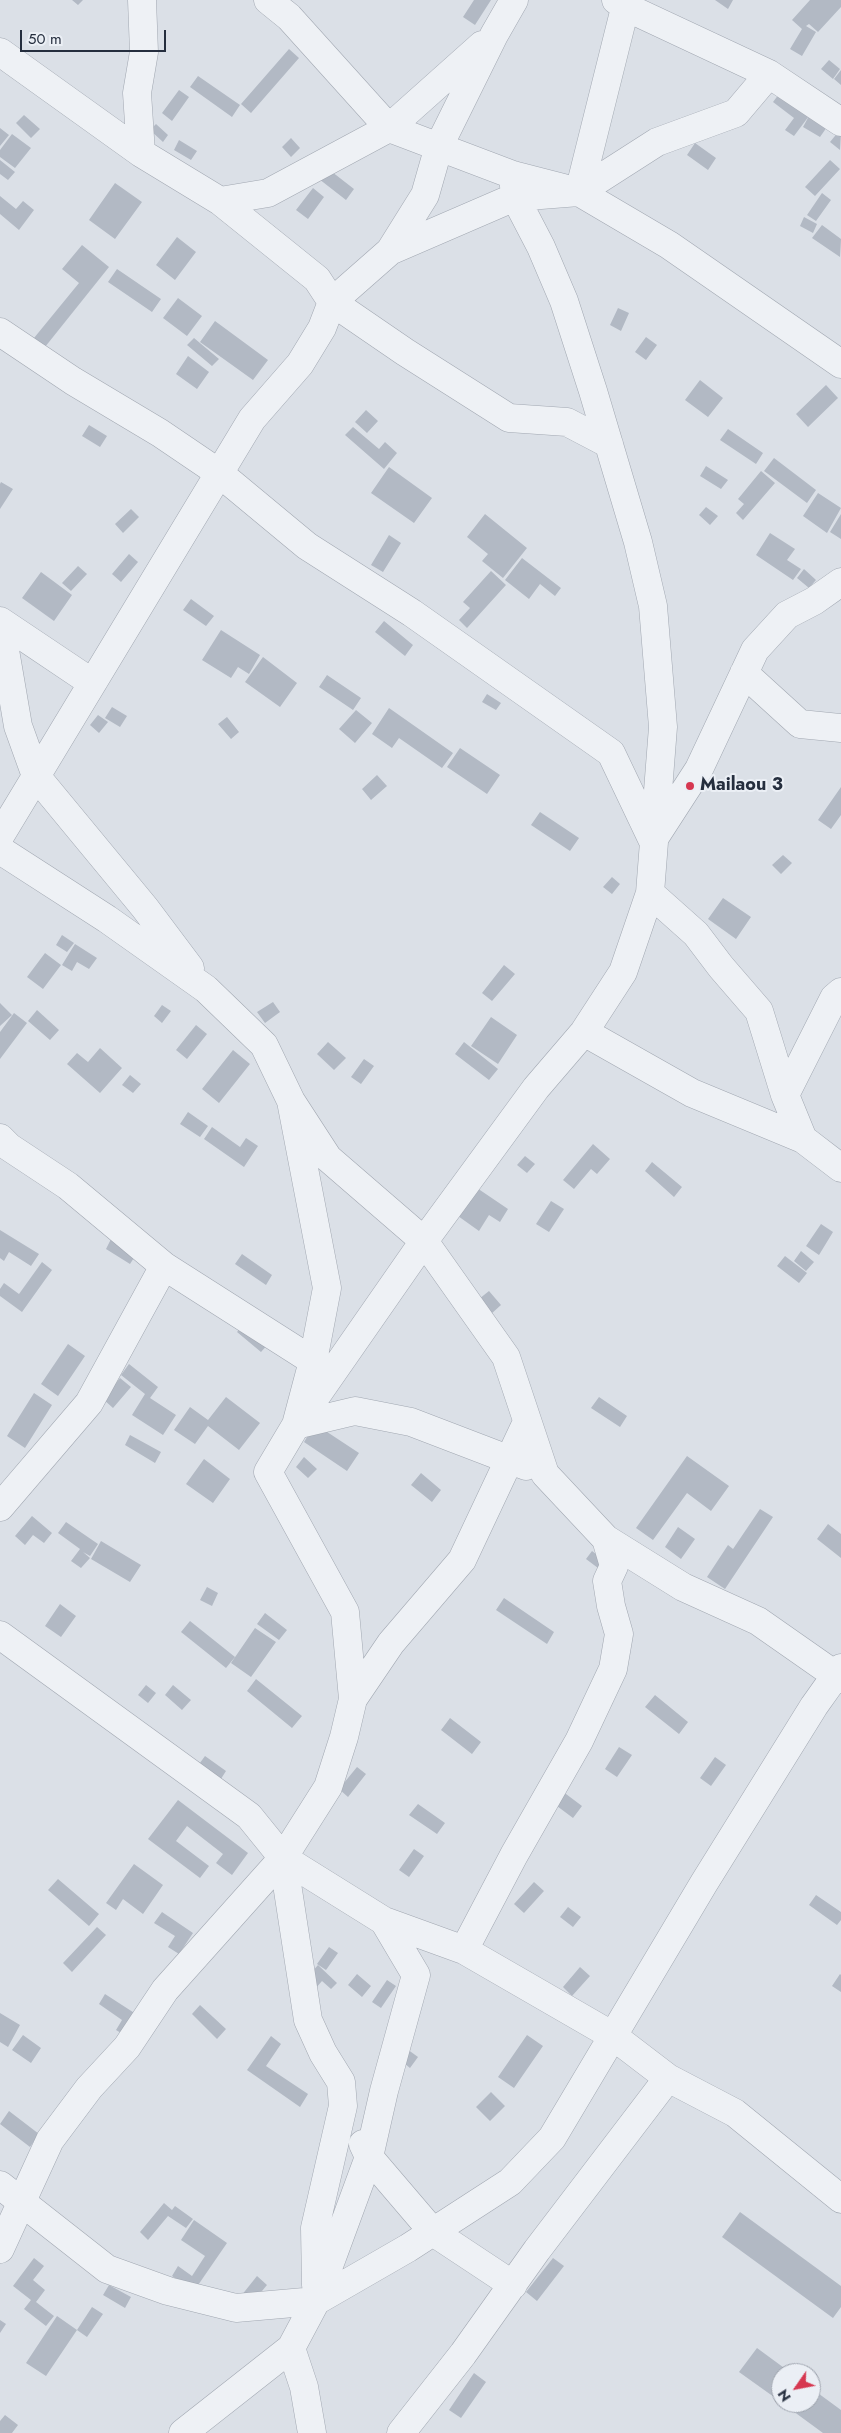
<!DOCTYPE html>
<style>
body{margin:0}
#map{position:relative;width:841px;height:2433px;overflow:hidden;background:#dbe0e7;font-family:Jost,sans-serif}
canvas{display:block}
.north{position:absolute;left:771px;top:2363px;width:50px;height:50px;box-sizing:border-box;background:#ebeff5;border:1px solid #9ca2ac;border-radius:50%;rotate:237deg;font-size:14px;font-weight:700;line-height:20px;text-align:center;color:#252e3e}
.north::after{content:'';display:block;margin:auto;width:18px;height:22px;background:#d63750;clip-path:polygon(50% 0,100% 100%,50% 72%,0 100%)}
.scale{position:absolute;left:20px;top:30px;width:146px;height:22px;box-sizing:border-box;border:2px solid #252e3e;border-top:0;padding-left:6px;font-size:15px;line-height:18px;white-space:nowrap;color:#252e3e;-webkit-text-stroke:4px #ebeff5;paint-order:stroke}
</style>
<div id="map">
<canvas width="841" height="2433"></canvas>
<div class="north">N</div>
<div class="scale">50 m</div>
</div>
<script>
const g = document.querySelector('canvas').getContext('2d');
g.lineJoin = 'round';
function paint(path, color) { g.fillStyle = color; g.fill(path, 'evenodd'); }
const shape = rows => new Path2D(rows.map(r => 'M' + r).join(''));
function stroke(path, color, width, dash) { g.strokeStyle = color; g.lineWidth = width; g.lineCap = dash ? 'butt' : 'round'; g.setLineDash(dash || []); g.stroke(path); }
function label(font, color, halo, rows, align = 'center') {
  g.font = font + ' Jost,sans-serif'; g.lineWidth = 4; g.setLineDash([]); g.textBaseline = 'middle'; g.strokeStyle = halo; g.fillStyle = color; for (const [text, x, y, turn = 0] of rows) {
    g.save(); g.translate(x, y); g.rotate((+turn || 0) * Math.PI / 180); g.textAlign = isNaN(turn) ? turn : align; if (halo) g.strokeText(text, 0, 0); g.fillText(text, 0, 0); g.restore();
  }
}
paint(shape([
 [72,0,83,0,78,5],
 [474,0,491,0,475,25,463,17],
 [715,0,733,0,728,9],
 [810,0,841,0,841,7,818,32,809,24,806,26,816,32,802,56,790,49,802,29,792,20],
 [289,49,299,58,251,113,241,104],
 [829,60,840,69,833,79,821,69],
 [841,70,841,85,834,79],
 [198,76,240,105,232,117,190,87],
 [179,90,189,97,172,121,162,113],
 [779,94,809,116,794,136,785,130,794,118,773,102],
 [24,115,40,129,31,138,16,123],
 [809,116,827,127,820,137,803,127],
 [156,124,168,135,163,142,150,130],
 [0,128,9,135,0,146],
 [839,131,841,132,840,150,830,142],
 [12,134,31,148,15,168,0,157,0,150],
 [291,138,300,148,291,157,282,147],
 [179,140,197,151,191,160,174,150],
 [695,143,716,158,708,170,687,155],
 [0,160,15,172,8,180,0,174],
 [830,160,840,169,815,196,805,187],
 [327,168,354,189,346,200,319,179],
 [115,183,142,202,115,239,89,220],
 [313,188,324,197,308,219,296,210],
 [822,193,831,200,816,221,807,215],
 [0,196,16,209,23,201,34,210,19,230,0,214],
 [804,217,817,224,813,233,800,226],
 [822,225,841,239,840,257,812,238],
 [177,237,196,252,175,280,156,265],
 [82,245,109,267,45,347,34,338,79,283,62,269],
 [117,269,161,299,152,312,108,282],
 [178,298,202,316,187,336,163,318],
 [618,308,629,313,621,331,610,325],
 [215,321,268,360,253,380,200,342],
 [646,337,657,345,646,360,635,352],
 [194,338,219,359,212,366,187,345],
 [188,356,209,372,197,389,176,374],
 [700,380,723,398,708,417,685,400],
 [826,385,838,398,808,427,796,414],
 [366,410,378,421,367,433,355,422],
 [89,425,107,436,100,447,82,436],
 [353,427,379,449,385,442,397,453,384,469,345,435],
 [728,429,763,453,756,464,720,440],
 [774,458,816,490,807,503,764,471],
 [706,466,728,480,721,489,700,476],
 [389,467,432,498,414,523,371,493],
 [761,471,775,483,743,520,736,513,744,504,738,499],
 [1,482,13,489,0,509,0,484],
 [818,493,841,508,827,533,803,516],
 [706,507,718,516,710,525,699,515],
 [131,509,139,517,123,533,115,524],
 [485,514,527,548,503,578,482,561,488,554,467,537],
 [841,514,841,539,830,532],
 [770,533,795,549,787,560,801,569,793,580,756,555],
 [389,535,401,543,383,572,371,565],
 [129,554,138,562,121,582,112,574],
 [522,558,561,588,555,596,540,584,529,599,505,580],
 [78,566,87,574,71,591,62,583],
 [804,569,816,580,809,588,797,578],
 [491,571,506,585,467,628,459,620,470,608,463,602],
 [41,572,72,595,54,621,22,598],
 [191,599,214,616,206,626,183,610],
 [384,621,413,645,405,656,375,632],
 [221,630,260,655,249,674,238,667,231,678,202,660],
 [263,657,297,683,280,707,245,682],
 [327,675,361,698,353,710,319,687],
 [487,694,501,703,496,710,482,702],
 [112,707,127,716,120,727,105,718],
 [389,708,453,753,442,768,399,738,392,748,372,734],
 [356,710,372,723,355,743,339,729],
 [98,715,108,722,99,733,90,725],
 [227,717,239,732,231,739,218,724],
 [460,748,500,775,487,794,447,767],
 [377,775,387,786,371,800,362,789],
 [841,787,841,815,831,829,818,820],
 [540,812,579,838,570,851,531,825],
 [783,855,792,863,781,874,772,865],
 [612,877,620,884,612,894,603,887],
 [723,898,751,917,736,939,708,919],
 [62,935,74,943,67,952,56,945],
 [75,944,97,958,89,969,77,962,72,971,62,965],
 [45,953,61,965,43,989,27,977],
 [504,965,515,974,492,1001,482,993],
 [273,1002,280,1012,265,1023,257,1012],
 [0,1003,12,1015,0,1026],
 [162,1005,171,1011,162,1023,154,1016],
 [37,1010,59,1030,50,1040,28,1021],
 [14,1013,27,1023,0,1059,0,1032],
 [491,1017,517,1035,498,1064,471,1046],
 [196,1025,207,1034,187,1059,176,1050],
 [328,1042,346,1058,334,1070,317,1054],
 [464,1042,498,1069,489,1080,455,1054],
 [100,1048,122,1068,100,1093,67,1064,77,1053,88,1062],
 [233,1050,250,1064,219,1103,202,1089],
 [364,1059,374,1066,361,1084,351,1077],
 [130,1075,141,1084,133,1093,122,1085],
 [188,1112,208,1126,200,1137,180,1124],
 [212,1127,240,1147,246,1138,258,1146,244,1167,204,1139],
 [593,1144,610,1159,597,1174,591,1169,574,1189,563,1180],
 [525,1156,535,1164,527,1173,517,1165],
 [652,1162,682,1187,674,1197,645,1171],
 [477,1188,508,1209,500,1222,489,1215,479,1231,458,1216],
 [551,1201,564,1209,549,1232,536,1224],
 [821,1224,833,1232,819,1255,806,1246],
 [0,1230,39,1254,31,1266,9,1252,4,1261,0,1258],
 [112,1237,137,1253,130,1264,106,1249],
 [801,1251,814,1262,806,1271,794,1261],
 [242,1254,272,1275,266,1285,235,1264],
 [785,1256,807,1273,799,1283,777,1266],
 [42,1262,52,1270,22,1312,0,1296,0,1289,4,1283,19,1294],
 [489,1291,501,1305,491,1314,479,1299],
 [246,1322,270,1342,261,1352,237,1332],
 [68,1344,85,1356,58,1396,41,1384],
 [129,1364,158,1387,150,1398,176,1415,163,1435,132,1415,145,1394,121,1375],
 [120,1378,131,1387,113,1408,103,1399],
 [34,1393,52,1405,25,1448,7,1436],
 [226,1397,260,1423,239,1450,208,1426,195,1444,174,1430,190,1407,208,1420],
 [599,1397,627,1416,620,1427,591,1408],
 [315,1424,359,1453,347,1471,304,1442],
 [130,1435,161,1452,155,1463,125,1445],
 [687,1456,729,1486,711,1511,687,1493,653,1540,636,1528],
 [304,1457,317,1469,308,1478,296,1467],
 [204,1459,230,1479,213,1503,186,1484],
 [421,1473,441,1490,432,1502,411,1485],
 [760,1509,773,1517,725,1589,707,1577,728,1545,733,1549],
 [32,1516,52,1533,44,1543,33,1535,25,1545,15,1536],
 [66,1522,98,1544,90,1556,83,1552,90,1558,81,1568,71,1561,80,1549,58,1533],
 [828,1524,841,1534,841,1558,817,1539],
 [678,1527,695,1539,681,1559,665,1547],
 [101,1541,141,1565,130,1582,91,1559],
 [592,1551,612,1566,606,1574,586,1559],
 [207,1587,218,1593,212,1606,200,1600],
 [504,1598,554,1632,547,1644,496,1610],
 [60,1604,76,1616,61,1637,45,1626],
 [265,1613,287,1630,279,1640,257,1624],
 [190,1621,235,1657,226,1668,181,1632],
 [255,1628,276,1642,251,1677,231,1663],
 [256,1679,302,1716,292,1728,247,1691],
 [146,1685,156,1693,148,1703,138,1695],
 [173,1685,191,1700,182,1710,165,1695],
 [655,1695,688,1722,679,1734,645,1707],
 [450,1718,481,1742,472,1754,441,1730],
 [619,1747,632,1755,617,1777,605,1769],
 [205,1756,226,1771,219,1782,197,1767],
 [715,1757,726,1765,711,1786,700,1778],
 [357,1767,366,1774,348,1797,339,1789],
 [562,1791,582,1806,573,1818,553,1803],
 [178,1800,248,1853,232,1875,216,1863,223,1854,187,1826,176,1841,209,1866,200,1878,148,1839],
 [418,1804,445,1823,437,1834,409,1815],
 [414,1849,424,1856,409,1877,399,1870],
 [134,1864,163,1885,143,1914,123,1899,116,1910,106,1903],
 [58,1879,99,1914,89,1926,48,1890],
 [534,1882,544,1891,524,1913,514,1904],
 [816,1895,841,1912,841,1920,837,1925,809,1905],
 [568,1907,581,1917,573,1927,560,1917],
 [162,1912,193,1933,179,1954,168,1947,175,1936,154,1923],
 [97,1927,106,1935,72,1972,63,1963],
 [329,1947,338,1953,326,1970,317,1964],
 [318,1965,337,1983,331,1989,322,1981,315,1989,305,1980],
 [580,1967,590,1976,572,1996,563,1987],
 [357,1974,371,1986,362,1997,348,1985],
 [840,1974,841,1975,841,1992,832,1986],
 [387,1980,396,1986,381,2008,372,2002],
 [105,1994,139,2016,126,2036,116,2030,122,2020,99,2004],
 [200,2005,226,2029,217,2039,192,2014],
 [0,2013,20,2025,8,2047,0,2042],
 [23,2035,41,2048,31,2063,12,2050],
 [527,2035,543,2046,514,2088,498,2077],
 [271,2036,281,2044,266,2066,308,2094,300,2107,247,2070],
 [407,2049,418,2057,410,2068,399,2059],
 [491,2092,505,2106,490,2121,476,2107],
 [9,2111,39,2134,30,2147,0,2124],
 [164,2203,172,2210,175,2206,193,2219,186,2228,168,2216,148,2240,140,2232],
 [740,2212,841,2286,841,2307,833,2318,722,2237],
 [194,2220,227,2243,194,2291,172,2276,178,2266,192,2276,205,2256,181,2240],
 [34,2258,44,2266,33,2280,45,2290,36,2302,54,2316,46,2326,24,2309,31,2300,13,2286],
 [553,2258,564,2266,537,2301,526,2292],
 [257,2276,267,2285,247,2309,237,2301],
 [109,2285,131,2297,125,2308,103,2295],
 [92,2307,103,2314,87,2337,77,2330,46,2376,26,2363,57,2316,77,2330],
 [0,2320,6,2324,0,2333],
 [757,2348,791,2373,781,2373,781,2402,739,2372],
 [474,2373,486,2382,461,2418,449,2410],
 [811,2388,841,2410,841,2433,823,2433,782,2403,811,2403],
 [5,2415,18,2425,12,2433,0,2433,0,2421]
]), '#b2b9c4');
const minor = shape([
 [268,0,289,17,389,128,513,175,579,192,669,245,841,364],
 [616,0,626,7,769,74,841,122],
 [0,52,141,153,220,201,317,279,332,302,405,352,509,418,567,422,609,444],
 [141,153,137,93,144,52,142,0],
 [579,192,627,0],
 [220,201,268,193,389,128,482,45],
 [390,251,515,197,579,192,657,142,736,113,769,74],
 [0,332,73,381,160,433,219,473,307,546,412,613,611,753,652,839],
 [0,621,18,726,36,776,145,908,190,968],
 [0,621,91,682],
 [744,673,800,724,841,728],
 [0,836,252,419,300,364,322,328,332,302,390,251,425,195,439,146,494,35,514,0],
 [655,837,699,769,755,650,787,615,814,601,841,582],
 [0,850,107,919,206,989,264,1045,291,1101,328,1158,424,1241,506,1357,545,1474,606,1539,683,1587,758,1621,841,1679],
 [650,893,696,934,721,967,759,1011,785,1095,803,1139],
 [584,1032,692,1093,803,1139,841,1168],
 [785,1095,834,998,841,992],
 [0,1138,9,1147,68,1186,164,1266,313,1361],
 [296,1425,424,1241,536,1088,584,1032,623,972,650,893,663,727,653,606,638,542,593,391,564,301,541,247,515,197,513,175],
 [296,1425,355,1411,411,1422,526,1466],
 [0,1507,89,1403,164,1266],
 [0,1635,249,1816,283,1858,384,1921,464,1950,613,2036,668,2078,735,2113,841,2199],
 [353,1699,391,1643,462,1560,527,1422],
 [283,1858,308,2020,323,2053,341,2082,343,2106,315,2228,316,2285],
 [464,1950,514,1855,579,1741,613,1669,619,1634,611,1606,607,1581,614,1566,606,1539],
 [363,2144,369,2157,433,2232,513,2285],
 [0,2185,107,2269,168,2291,236,2308,316,2301,408,2248,510,2182,552,2138,704,1883,814,1706,841,1668],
 [0,2249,50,2140,89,2088,127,2047,165,1990,283,1858,328,1787,344,1737,353,1699,345,1612,268,1472,296,1425,313,1361,327,1288,291,1101],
 [291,2348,304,2387,312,2433],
 [183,2433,291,2348,316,2301,369,2157,384,2091,416,1975,384,1921],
 [401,2433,463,2354,537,2250,668,2078]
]);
stroke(minor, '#a1a7b1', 29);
stroke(minor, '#eef1f5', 28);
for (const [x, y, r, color] of [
 [690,786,5,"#d63750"]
]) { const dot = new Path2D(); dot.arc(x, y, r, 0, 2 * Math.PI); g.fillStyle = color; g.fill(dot); stroke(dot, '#ebeff5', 2); }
label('bold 18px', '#252e3e', '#ebeff5', [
 ["Mailaou 3",700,786]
], 'left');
</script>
